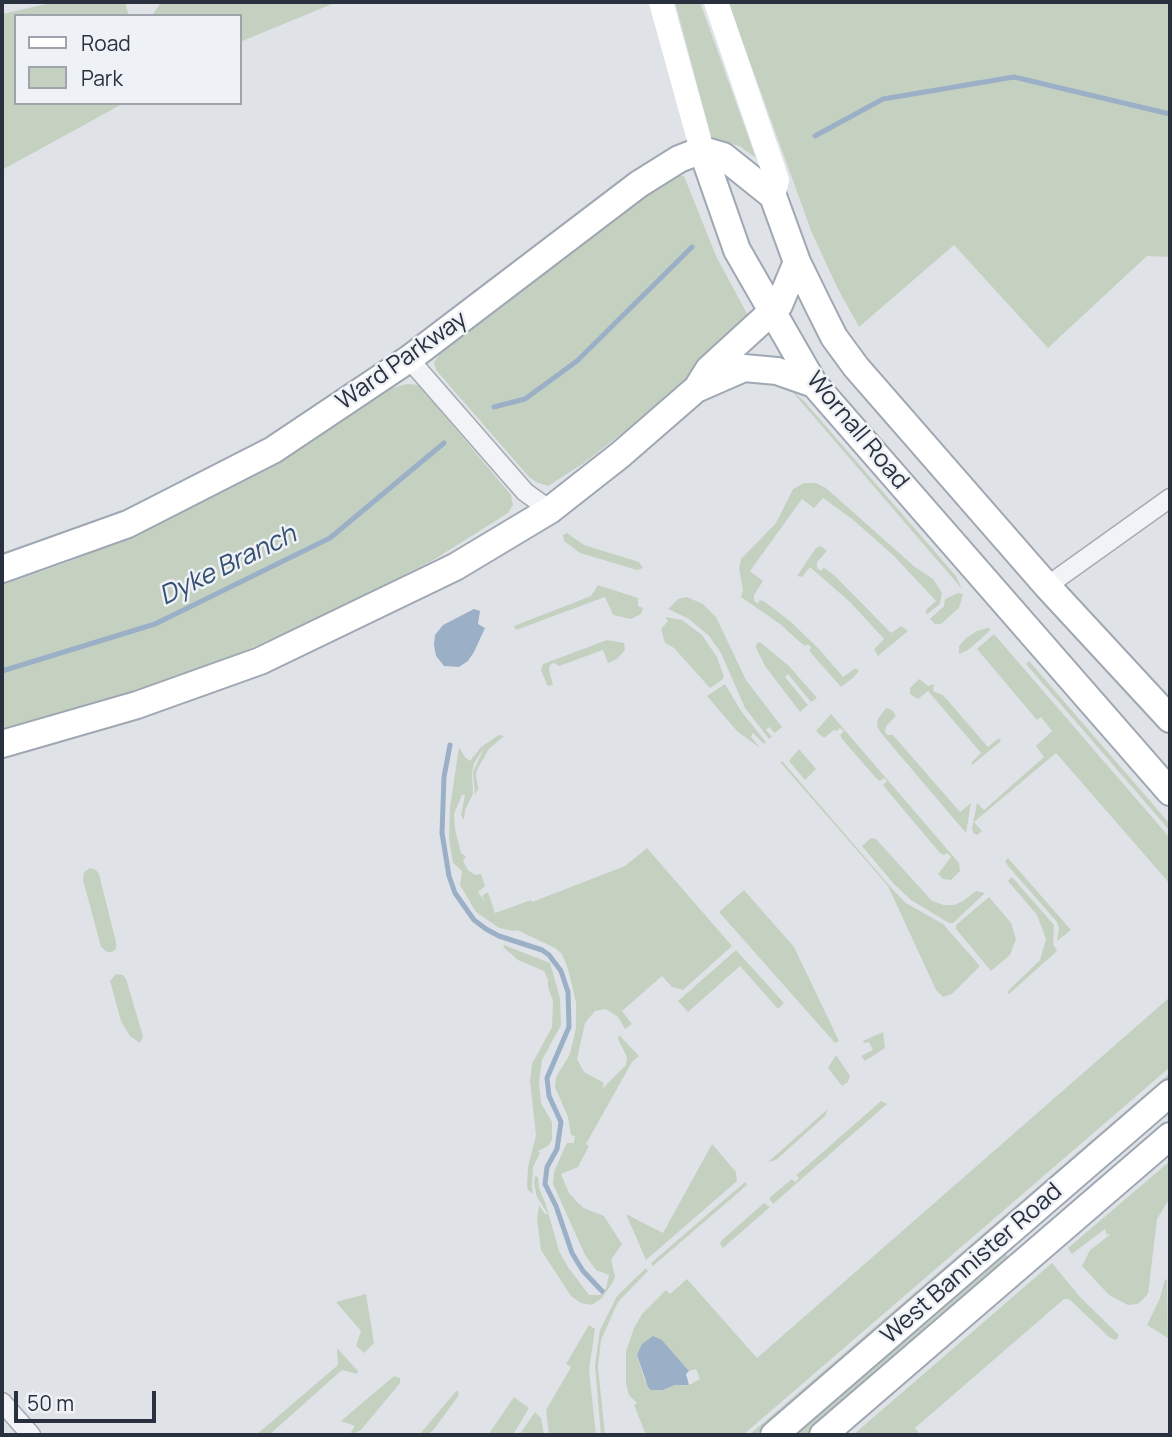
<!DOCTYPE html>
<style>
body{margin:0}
#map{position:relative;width:1172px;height:1437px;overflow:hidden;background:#dfe3e8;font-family:Manrope,sans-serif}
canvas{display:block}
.frame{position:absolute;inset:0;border:4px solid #29313e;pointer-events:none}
.legend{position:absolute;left:14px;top:14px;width:228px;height:91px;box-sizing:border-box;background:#eef1f5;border:2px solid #9fa4ac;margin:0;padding:9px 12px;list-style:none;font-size:21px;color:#29313e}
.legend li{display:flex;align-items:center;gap:14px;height:35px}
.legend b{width:35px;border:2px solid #9fa4ac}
.scale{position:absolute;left:14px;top:1391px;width:142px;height:32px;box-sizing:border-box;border:4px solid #29313e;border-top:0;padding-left:9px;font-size:21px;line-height:24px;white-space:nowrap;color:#29313e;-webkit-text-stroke:5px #eef1f5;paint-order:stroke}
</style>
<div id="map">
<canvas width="1172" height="1437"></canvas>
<div class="frame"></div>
<ul class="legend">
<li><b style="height:9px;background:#fff"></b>Road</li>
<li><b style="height:19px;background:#c5d1c0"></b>Park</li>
</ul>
<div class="scale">50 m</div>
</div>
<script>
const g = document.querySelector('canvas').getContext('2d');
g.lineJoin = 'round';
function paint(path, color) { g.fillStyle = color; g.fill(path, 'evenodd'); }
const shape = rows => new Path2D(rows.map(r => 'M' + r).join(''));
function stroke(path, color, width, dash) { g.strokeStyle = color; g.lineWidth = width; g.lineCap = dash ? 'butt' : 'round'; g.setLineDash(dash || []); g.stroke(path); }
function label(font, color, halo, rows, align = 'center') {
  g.font = font + ' Manrope,sans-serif'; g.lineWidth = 5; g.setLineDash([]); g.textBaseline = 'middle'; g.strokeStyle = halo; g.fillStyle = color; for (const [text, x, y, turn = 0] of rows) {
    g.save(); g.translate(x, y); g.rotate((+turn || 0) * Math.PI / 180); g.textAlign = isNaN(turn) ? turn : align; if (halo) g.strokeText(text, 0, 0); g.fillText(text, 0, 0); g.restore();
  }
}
paint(shape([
 [55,2,125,2,129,16,16,16,16,103,124,103,2,170,2,14],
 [161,2,337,2,240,42,240,16,152,16],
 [675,2,700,2,756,158,739,146,711,137],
 [728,2,1170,2,1170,257,1147,256,1048,348,954,245,859,327,838,289,812,233],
 [680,176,684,176,716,256,752,323,626,430,584,463,548,486,536,482,529,477,436,370,434,362,442,351,663,181],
 [407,384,419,385,511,495,513,505,508,513,435,559,341,608,242,652,132,694,2,729,2,585,71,561,144,531,244,479,374,399,392,388],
 [790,389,803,400,956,576,962,589],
 [804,483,816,483,826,488,915,567,933,579,942,593,940,604,926,615,926,610,936,601,893,555,852,519,823,498,814,508,802,499,750,571,763,581,754,595,754,601,758,603,760,600,765,602,791,622,820,650,843,677,854,669,857,669,859,671,853,678,841,687,811,653,809,650,811,648,808,644,806,646,802,644,780,624,741,597,743,590,739,568,741,559,776,523,793,489],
 [567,533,584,545,639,562,643,568,637,570,580,553,564,541,563,535],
 [821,546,827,551,817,562,817,568,821,571,823,568,826,569,835,576,891,633,901,626,908,631,878,656,874,649,884,639,851,603,810,567,802,577,797,576,816,548],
 [598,585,638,598,638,606,643,608,641,614,631,619,613,615,605,597,516,630,514,626,591,596],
 [958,593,963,594,959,608,941,624,935,624,930,619,944,606,945,599],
 [687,597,703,604,716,617,746,680,782,727,775,733,769,727,766,730,772,737,769,739,745,708,721,653,709,636,689,619,668,609,678,599],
 [665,617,682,620,702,635,717,657,724,677,722,680,710,688,674,648,665,643,661,629,668,621],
 [988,628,991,629,982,638,968,650,959,654,959,646,966,638,977,631],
 [994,634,1170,838,1170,884,1056,753,974,822,982,831,977,835,973,833,972,829,977,803,984,810,1044,757,1036,746,1052,731,1041,717,1037,720,977,649],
 [607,640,624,643,625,650,617,659,608,663,603,650,559,666,554,663,550,665,549,670,553,684,550,686,547,685,541,670,543,664],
 [760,642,789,666,817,698,811,702,788,674,785,677,808,705,800,712,765,666,756,648,756,644],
 [1029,661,1170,824,1170,831,1026,664],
 [919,679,928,686,934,684,933,691,943,695,988,747,999,738,1001,741,972,765,972,762,981,753,928,691,918,699,910,694,910,688],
 [725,684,741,711,766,742,764,744,753,733,751,737,760,748,737,731,707,696],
 [886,708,892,710,896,716,886,726,885,732,888,735,893,735,960,812,971,803,966,833,881,733,877,726,878,719],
 [831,714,959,863,960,871,951,880,943,879,938,874,951,857,947,853,944,855,940,853,886,789,883,785,887,781,884,778,880,781,876,778,842,739,840,735,844,731,840,728,837,731,834,730,824,738,816,731],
 [499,735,504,736,489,749,478,768,476,774,478,789,475,795,473,772,484,748,474,763,472,773,473,794,465,810,464,820,461,815,465,795,462,795,454,814,455,829,461,853,466,857,463,861,468,870,475,875,481,874,485,886,478,892,475,888,485,902,482,896,488,892,495,913,531,900,532,902,625,866,647,848,732,946,683,990,672,987,662,976,622,1011,632,1024,625,1029,618,1017,606,1009,595,1011,585,1023,577,1059,584,1072,604,1083,602,1089,626,1065,627,1057,618,1039,619,1035,639,1056,632,1062,586,1144,589,1146,578,1167,561,1174,569,1193,578,1203,584,1208,604,1216,622,1244,611,1260,615,1276,613,1282,602,1298,592,1305,581,1303,571,1296,541,1250,537,1220,539,1205,545,1214,548,1214,537,1197,534,1184,535,1176,538,1177,539,1188,546,1205,559,1251,568,1267,589,1295,600,1295,606,1288,609,1275,596,1270,585,1255,553,1184,554,1172,564,1149,567,1143,574,1143,575,1136,571,1135,568,1117,555,1087,556,1077,570,1054,576,1028,576,1002,568,969,562,954,555,948,517,930,514,931,499,928,476,912,460,885,462,871,453,863,449,839,450,807,459,747,465,757,470,761,481,747],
 [799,749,816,769,805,780,789,761],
 [782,761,894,891,906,903,943,924,980,966,952,994,943,997,936,990,888,886,781,763],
 [871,838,876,839,932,901,944,905,954,905,963,901,976,891,985,893,953,923,949,923,911,900,893,883,862,846],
 [1008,858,1071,930,1057,941,1059,928,1057,922,1008,866,1005,861],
 [90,868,96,870,99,874,116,942,116,949,112,952,107,952,101,947,83,880,84,872],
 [1012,877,1054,925,1053,944,1057,951,1009,994,1007,992,1040,960,1046,939,1037,915,1008,881],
 [744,890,794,947,839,1041,835,1043,719,912],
 [989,897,1011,923,1016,939,1010,955,991,971,956,929,956,925],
 [504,945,550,963,560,998,561,1025,542,1060,539,1082,541,1103,552,1122,552,1140,548,1146,538,1151,540,1153,533,1167,532,1186,533,1194,528,1190,527,1185,528,1167,536,1135,530,1081,532,1064,552,1027,553,1001,548,987,548,980,544,971,518,960,503,947],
 [736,950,784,1003,778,1009,740,966,688,1012,678,1001],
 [116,974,123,975,126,979,143,1036,140,1043,130,1036,121,1021,110,981],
 [1170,997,1170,1067,743,1435,646,1435,634,1405,637,1403,629,1395,626,1384,626,1351,634,1328,642,1314,666,1290,670,1294,687,1279,757,1358],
 [662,1340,689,1371,696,1369,700,1379,689,1385,675,1385,663,1390,645,1381,637,1355],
 [883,1032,885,1048,865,1061,861,1056,873,1050,869,1042,864,1043,863,1041],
 [836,1055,850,1076,848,1082,842,1086,828,1068],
 [1170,1073,1170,1078,755,1435,749,1435],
 [881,1101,887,1104,773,1204,769,1198,792,1179,795,1182,799,1178,796,1175,800,1172],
 [828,1109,825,1116,776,1160,768,1162],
 [712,1144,736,1172,737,1181,646,1260,626,1214,663,1233],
 [1170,1161,1170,1198,1157,1219,1148,1294,1138,1304,1128,1305,1109,1295,1082,1266,1090,1250,1111,1234,1107,1235,1105,1229,1072,1254,1068,1248],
 [745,1182,747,1185,653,1266,651,1263],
 [764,1203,770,1207,723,1248,720,1244,722,1240],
 [1004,1252,1010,1259,806,1435,790,1435],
 [1052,1263,1080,1297,1119,1335,1117,1339,1115,1340,1109,1337,1069,1299,1064,1299,915,1428,921,1435,853,1435],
 [646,1268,648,1271,618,1302,601,1340,598,1367,605,1435,601,1435,595,1365,600,1330,617,1296],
 [1165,1279,1167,1280,1168,1338,1147,1325,1160,1298],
 [366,1294,374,1343,364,1353,356,1346,361,1331,336,1302],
 [589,1325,595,1329,589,1370,596,1435,549,1435,546,1410,571,1367,566,1364],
 [337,1348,358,1371,357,1374,342,1370,269,1435,256,1435,338,1365],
 [394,1376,400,1378,400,1383,361,1430,352,1435,351,1432,355,1426,341,1421],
 [457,1390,459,1395,435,1428,428,1435,419,1435],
 [514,1397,529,1408,513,1435,488,1435],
 [535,1412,541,1418,544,1435,519,1435]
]), '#c5d1c0');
paint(shape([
 [474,609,480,611,478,624,485,628,474,652,468,661,459,667,444,666,436,656,434,645,435,635,443,625],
 [653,1336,662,1340,689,1371,686,1374,689,1385,675,1385,663,1390,651,1390,648,1387,637,1355,642,1344]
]), '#9bb0c7');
stroke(shape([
 [815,136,883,99,1014,77,1170,114],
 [494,407,525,399,577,361,692,247],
 [2,671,155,624,330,538,444,443],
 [450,745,444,777,442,833,449,876,455,893,474,920,486,929,499,936,542,950,549,955,561,971,568,992,569,1027,547,1078,549,1096,561,1122,557,1149,547,1167,545,1184,556,1206,572,1253,583,1271,602,1291]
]), '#9bb0c7', 5);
const street = shape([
 [409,359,525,492,550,510],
 [1047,586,1170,498],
 [2,1402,31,1435]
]);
const primary = shape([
 [702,150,737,250,814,384,1170,792],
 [699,385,709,369,779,305,797,262],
 [2,569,128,524,273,450,409,359,639,184,679,159,702,150,723,156,773,196,797,262,818,305,834,337,856,367,1047,586,1170,719],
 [2,744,137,705,260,661,455,567,550,510,620,455,696,389,744,368,777,371,814,384],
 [774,1435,1170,1093],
 [823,1435,1170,1136]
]);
stroke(street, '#a5aab2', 21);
stroke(primary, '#9fa7b3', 30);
stroke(street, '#f2f3f6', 18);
stroke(shape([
 [661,2,702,150],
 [716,2,777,180,773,196]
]), '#fff', 24);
stroke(primary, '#fff', 26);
label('24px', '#29313e', '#eef1f5', [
 ["Ward Parkway",402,361,-35],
 ["Wornall Road",857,431,50],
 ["West Bannister Road",972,1264,-41]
]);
label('italic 26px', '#344f71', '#eef1f5', [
 ["Dyke Branch",228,566,-26]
]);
</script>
